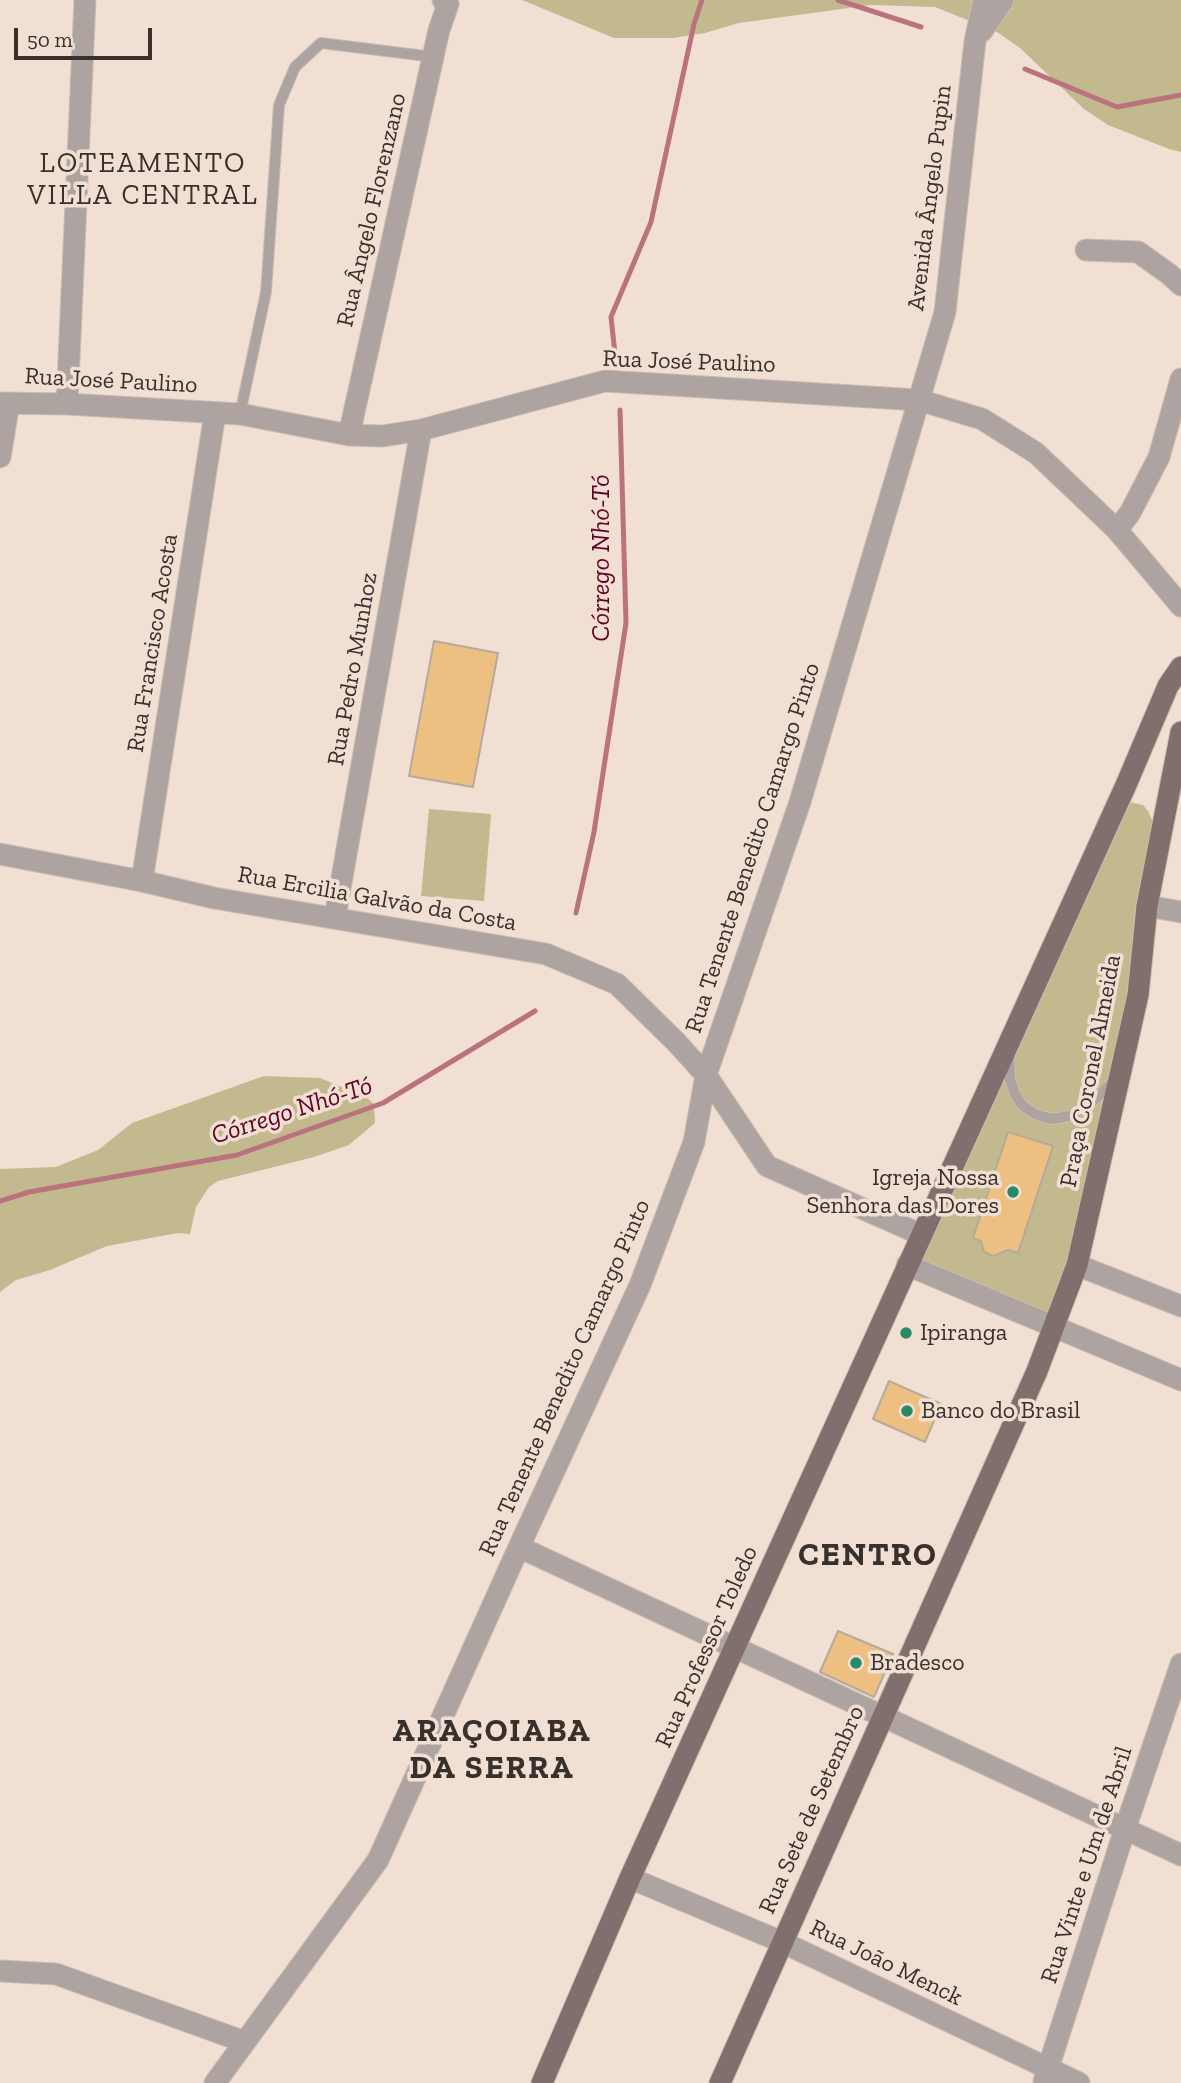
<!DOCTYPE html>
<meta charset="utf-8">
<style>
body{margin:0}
#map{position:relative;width:1181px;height:2083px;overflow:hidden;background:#f2dfd4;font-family:"Zilla Slab",serif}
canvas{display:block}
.scale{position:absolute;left:14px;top:28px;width:138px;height:32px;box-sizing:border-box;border:4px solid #37302c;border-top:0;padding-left:9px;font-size:21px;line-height:24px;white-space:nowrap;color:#37302c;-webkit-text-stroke:5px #f2dfd4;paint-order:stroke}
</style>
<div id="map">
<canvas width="1181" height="2083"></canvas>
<div class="scale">50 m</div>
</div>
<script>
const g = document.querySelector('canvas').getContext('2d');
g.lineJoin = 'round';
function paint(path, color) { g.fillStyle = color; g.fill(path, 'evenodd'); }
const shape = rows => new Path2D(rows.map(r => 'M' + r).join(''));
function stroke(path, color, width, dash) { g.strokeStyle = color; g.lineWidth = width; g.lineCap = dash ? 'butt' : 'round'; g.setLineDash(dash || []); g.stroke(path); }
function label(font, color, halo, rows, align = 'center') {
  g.font = font + ' "Zilla Slab",serif'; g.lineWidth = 7; g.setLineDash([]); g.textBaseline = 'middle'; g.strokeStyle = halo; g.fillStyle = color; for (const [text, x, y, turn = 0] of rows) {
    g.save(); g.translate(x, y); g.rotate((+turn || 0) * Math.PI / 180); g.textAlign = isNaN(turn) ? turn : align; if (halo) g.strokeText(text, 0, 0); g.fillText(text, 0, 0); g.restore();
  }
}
paint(shape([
 [522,0,1181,0,1181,152,1169,149,1108,125,1084,109,1020,48,997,32,935,7,871,5,739,23,705,33,673,38,614,38],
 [1129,802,1143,805,1148,811,1152,820,1152,831,1117,1073,1051,1322,913,1263],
 [429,809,491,814,484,901,421,896],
 [264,1076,320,1078,365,1096,374,1104,375,1123,349,1145,314,1157,218,1181,209,1187,196,1207,190,1234,178,1233,107,1246,50,1270,16,1280,0,1292,0,1169,56,1167,98,1150,132,1123]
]), '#c3b98e');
stroke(shape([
 [838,0,921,27],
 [1025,69,1117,107,1181,95],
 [615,354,611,317,651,222,694,24,702,0],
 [576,913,594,832,626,623,620,410],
 [0,1201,29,1192,237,1155,383,1103,535,1011]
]), '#bb727f', 5);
const building = shape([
 [434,641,498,653,473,787,409,776,434,641],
 [1008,1132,1053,1146,1018,1253,1008,1250,993,1256,984,1252,981,1241,973,1238,1008,1132],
 [889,1381,941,1404,925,1442,873,1419,889,1381],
 [838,1631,893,1654,874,1697,820,1672,838,1631]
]);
paint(building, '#edc082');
stroke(building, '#b5aa9b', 2);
const lane = shape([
 [240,414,266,292,279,105,295,67,321,43,434,57],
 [1009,1056,1010,1079,1015,1094,1022,1105,1035,1114,1051,1119,1070,1116,1086,1108,1115,1080]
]);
const street = shape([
 [982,31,1003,0],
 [1086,250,1138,252,1169,274,1181,285],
 [0,403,67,404,240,414,349,435,382,436,421,430,605,381,919,400,982,419,1036,453,1117,530,1181,606],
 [67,404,85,0],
 [349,435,439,30,448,4,443,0],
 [0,457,9,403],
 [1117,530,1130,513,1159,457,1181,379],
 [0,854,142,881,214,898,546,954,617,984,676,1042,706,1075,767,1166,922,1235],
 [142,881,215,413],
 [1147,906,1181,912],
 [335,917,421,430],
 [907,1265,1181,1380],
 [1077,1265,1181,1306],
 [519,1547,1181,1855],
 [630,1878,782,1942,1079,2083],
 [0,1971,56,1974,245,2042],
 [1044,2081,1125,1829,1181,1664],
 [215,2083,378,1860,519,1547,640,1285,694,1142,706,1075,800,802,945,312,975,41,984,0]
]);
const primary = shape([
 [542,2083,630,1878,1126,785,1168,686,1181,667],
 [720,2083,1037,1371,1077,1265,1138,995,1147,906,1181,732]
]);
stroke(lane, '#cdbcb2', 12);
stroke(street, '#cdbcb2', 23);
stroke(primary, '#cdbcb2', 23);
stroke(lane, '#ada4a2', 10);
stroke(street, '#ada4a2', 21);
stroke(primary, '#806f6c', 21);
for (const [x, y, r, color] of [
 [1013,1192,7,"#288b65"],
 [906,1333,7,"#288b65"],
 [907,1411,7,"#288b65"],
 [856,1663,7,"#288b65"]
]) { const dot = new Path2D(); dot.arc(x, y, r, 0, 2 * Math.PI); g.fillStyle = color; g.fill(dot); stroke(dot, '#f2dfd4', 2.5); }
label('24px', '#37302c', '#f2dfd4', [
 ["Avenida Ângelo Pupin",930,198,-83],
 ["Rua Ângelo Florenzano",372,210,-77],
 ["Rua José Paulino",689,362,2],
 ["Rua José Paulino",111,381,3],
 ["Rua Francisco Acosta",153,643,-81],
 ["Rua Pedro Munhoz",353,669,-80],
 ["Rua Tenente Benedito Camargo Pinto",753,848,-72],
 ["Rua Ercilia Galvão da Costa",377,899,10],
 ["Praça Coronel Almeida",1091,1071,-79],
 ["Rua Tenente Benedito Camargo Pinto",565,1378,-66],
 ["Rua Professor Toledo",707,1647,-66],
 ["Rua Sete de Setembro",812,1810,-66],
 ["Rua Vinte e Um de Abril",1087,1865,-72],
 ["Rua João Menck",886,1963,26]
]);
label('24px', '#37302c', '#f2dfd4', [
 ["Igreja Nossa",999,1178,"right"],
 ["Senhora das Dores",999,1206,"right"],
 ["Ipiranga",920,1333],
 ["Banco do Brasil",921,1411],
 ["Bradesco",870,1663]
], 'left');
label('italic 26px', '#600225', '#f2dfd4', [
 ["Córrego Nhó-Tó",602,558,-90],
 ["Córrego Nhó-Tó",292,1111,-18]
]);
g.letterSpacing = '2px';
label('28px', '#37302c', '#f2dfd4', [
 ["LOTEAMENTO",143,164],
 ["VILLA CENTRAL",143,196]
]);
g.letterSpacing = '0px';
g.letterSpacing = '2px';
label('bold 32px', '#37302c', '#f2dfd4', [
 ["CENTRO",868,1556],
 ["ARAÇOIABA",492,1732],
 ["DA SERRA",492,1769]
]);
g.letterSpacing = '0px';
</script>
